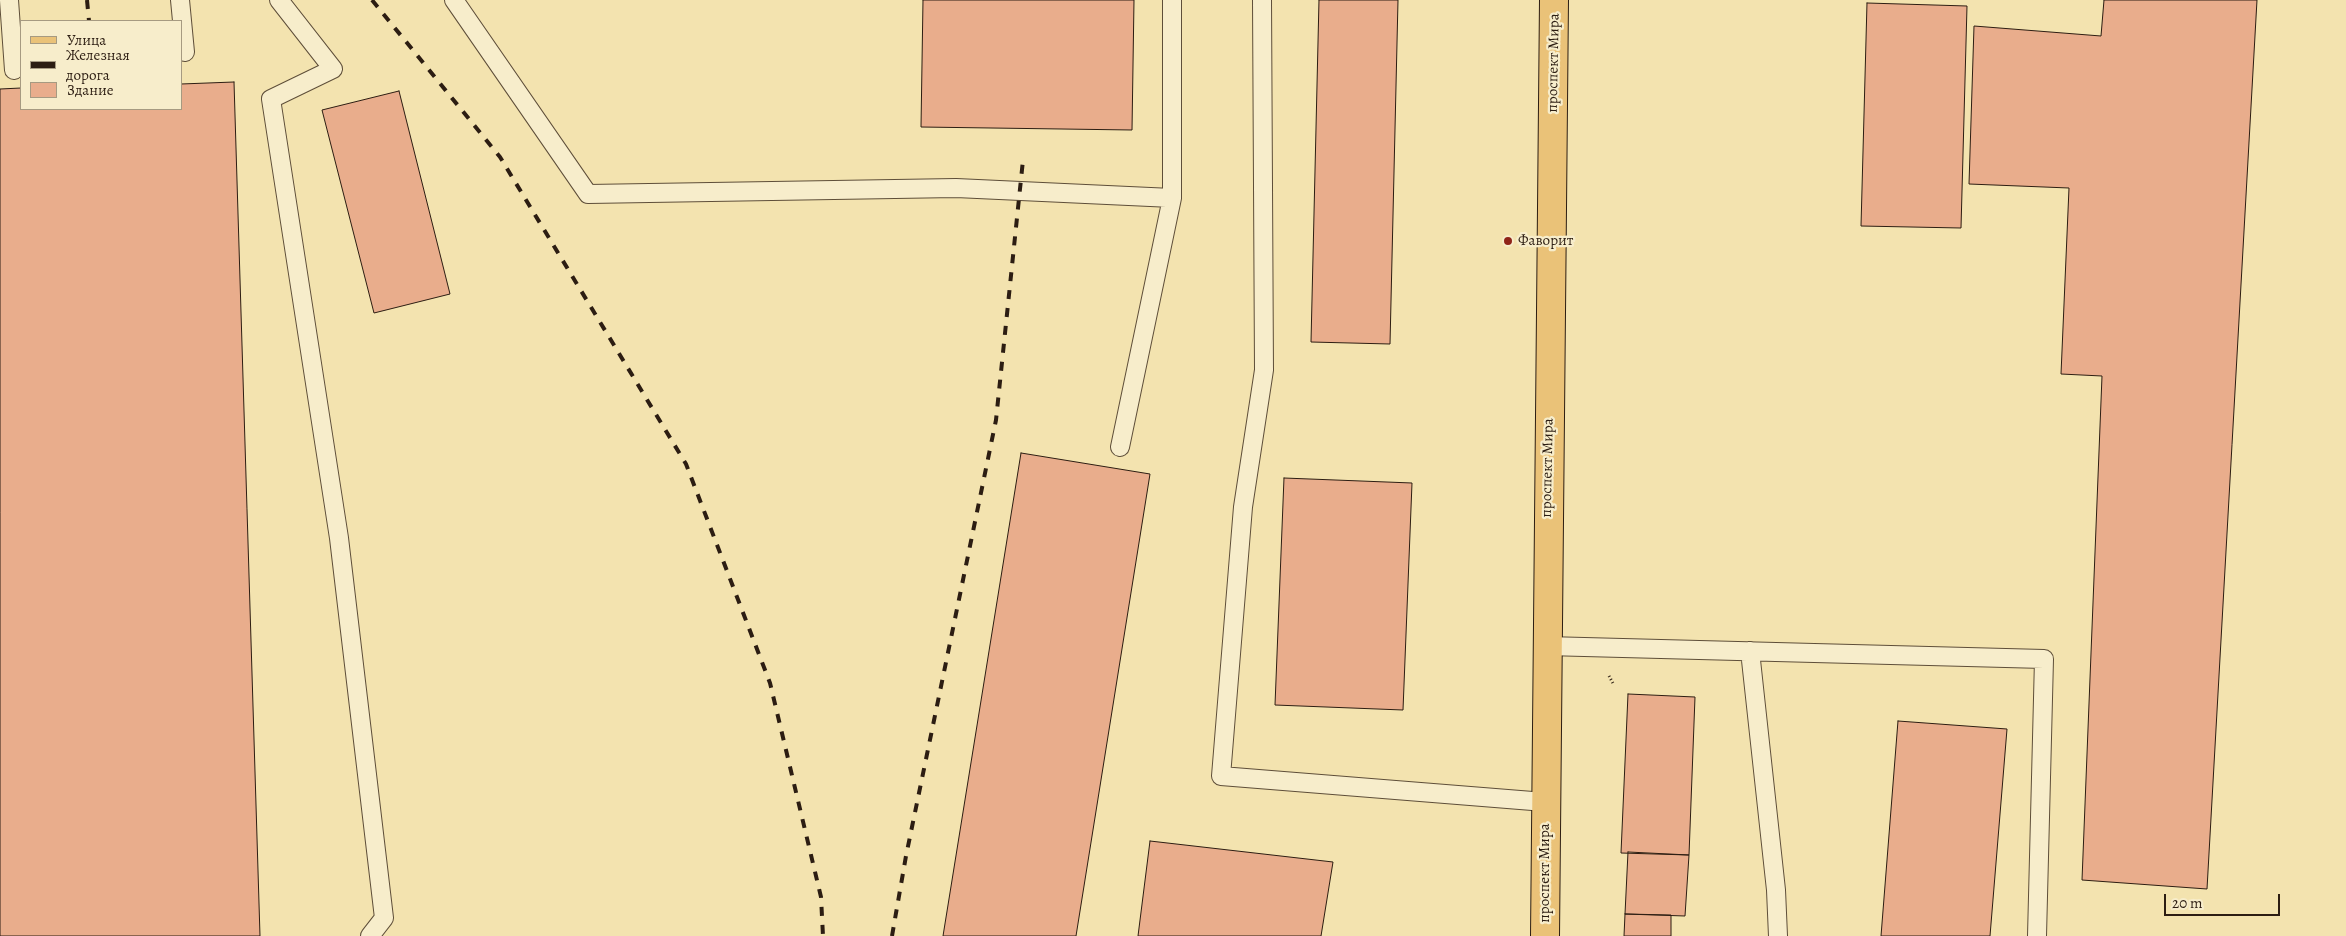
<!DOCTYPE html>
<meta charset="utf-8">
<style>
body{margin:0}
#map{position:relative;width:2346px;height:936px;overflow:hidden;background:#f3e3af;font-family:Alegreya,serif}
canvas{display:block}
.legend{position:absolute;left:20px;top:20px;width:162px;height:90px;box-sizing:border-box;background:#f7edcb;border:1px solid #a69a81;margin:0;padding:6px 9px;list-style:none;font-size:15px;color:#2c1d12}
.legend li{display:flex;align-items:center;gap:10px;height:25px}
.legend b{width:25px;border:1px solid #a69a81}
.scale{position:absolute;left:2164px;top:894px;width:116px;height:22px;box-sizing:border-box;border:2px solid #2c1d12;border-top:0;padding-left:6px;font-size:15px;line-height:18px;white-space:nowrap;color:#2c1d12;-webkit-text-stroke:4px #f7edcb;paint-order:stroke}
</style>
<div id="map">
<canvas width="2346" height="936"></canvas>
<ul class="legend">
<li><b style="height:6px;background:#eac278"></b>Улица</li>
<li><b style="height:6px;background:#2c1d12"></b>Железная дорога</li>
<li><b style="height:14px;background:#e9ad8c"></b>Здание</li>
</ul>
<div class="scale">20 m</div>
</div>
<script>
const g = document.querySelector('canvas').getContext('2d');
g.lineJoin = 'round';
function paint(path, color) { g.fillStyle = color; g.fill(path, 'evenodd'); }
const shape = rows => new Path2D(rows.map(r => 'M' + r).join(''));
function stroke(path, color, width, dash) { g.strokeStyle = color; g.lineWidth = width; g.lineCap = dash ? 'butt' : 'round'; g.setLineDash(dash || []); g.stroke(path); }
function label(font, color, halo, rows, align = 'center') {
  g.font = font + ' Alegreya,serif'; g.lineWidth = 4.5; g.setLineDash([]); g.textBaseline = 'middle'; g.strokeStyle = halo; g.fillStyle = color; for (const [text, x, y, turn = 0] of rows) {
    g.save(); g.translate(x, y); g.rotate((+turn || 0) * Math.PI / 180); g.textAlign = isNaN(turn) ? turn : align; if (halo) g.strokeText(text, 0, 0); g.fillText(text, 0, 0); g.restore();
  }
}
const building = shape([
 [923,0,1134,0,1132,130,921,127,923,0],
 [1319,0,1398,0,1390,344,1311,342,1319,0],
 [2104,0,2257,0,2207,889,2082,880,2102,376,2061,374,2069,188,1969,184,1974,26,2101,36,2104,0],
 [1867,3,1967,6,1961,228,1861,226,1867,3],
 [234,82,260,936,0,936,0,89,21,88,21,109,181,109,181,84,234,82],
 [399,91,450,294,374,313,322,110,399,91],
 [1021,453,1150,474,1076,936,943,936,1021,453],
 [1284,478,1412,483,1403,710,1275,705,1284,478],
 [1628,694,1695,697,1689,855,1621,853,1628,694],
 [1898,721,2007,729,1990,936,1881,936,1898,721],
 [1150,841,1333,862,1321,936,1138,936,1150,841],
 [1628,852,1689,855,1685,916,1625,914,1628,852],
 [1625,914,1671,915,1671,936,1624,936,1625,914]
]);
paint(building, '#e9ad8c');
stroke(building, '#2c1d12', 1);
const service = shape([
 [9,0,14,70],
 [180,0,185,52],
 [279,0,333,69,271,99,339,538,384,918,370,936],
 [454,0,588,194,956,188,1172,198,1172,0],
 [1262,0,1264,370,1243,507,1221,776,1545,802],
 [1120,447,1172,198],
 [1546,646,2044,659,2037,936],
 [1750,651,1776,890,1778,936]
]);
const primary = shape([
 [1545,936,1554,0]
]);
stroke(service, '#5e4e39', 20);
stroke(primary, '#2c1d12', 30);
stroke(shape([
 [1609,676,1614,685]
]), '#2c1d12', 3, [1, 2.5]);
stroke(service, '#f7edcb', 18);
stroke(primary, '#eac278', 28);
stroke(shape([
 [87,0,89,21],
 [372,0,500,157,686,464,770,683,821,897,823,936],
 [892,936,906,856,996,420,1023,160]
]), '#2c1d12', 4, [9, 9]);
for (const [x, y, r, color] of [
 [1508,241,5,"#8f2418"]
]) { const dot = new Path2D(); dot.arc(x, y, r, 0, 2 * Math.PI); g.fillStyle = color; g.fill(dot); stroke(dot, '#f7edcb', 2); }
label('15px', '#2c1d12', '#f7edcb', [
 ["проспект Мира",1554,63,-89],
 ["проспект Мира",1548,468,-89],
 ["проспект Мира",1545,873,-90]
]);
label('15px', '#2c1d12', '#f7edcb', [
 ["Фаворит",1518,241]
], 'left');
</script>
